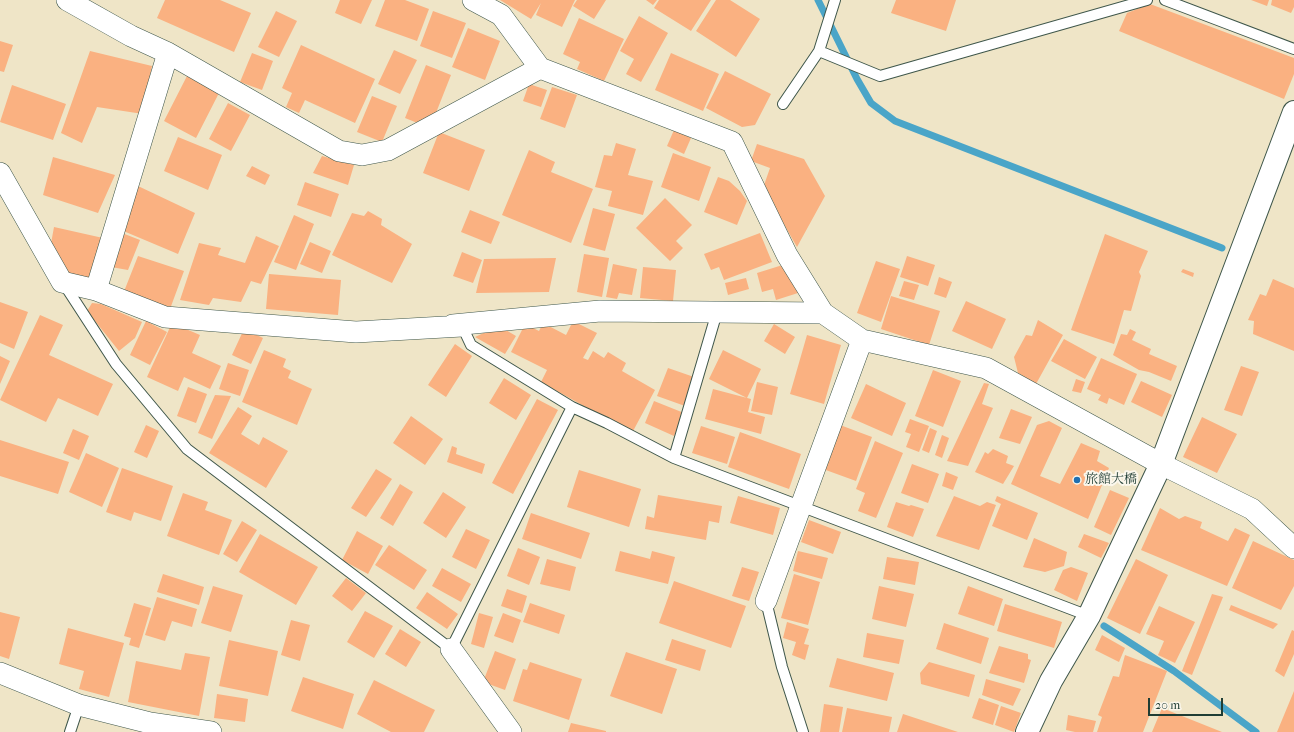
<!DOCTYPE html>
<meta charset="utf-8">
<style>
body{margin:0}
#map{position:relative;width:1294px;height:732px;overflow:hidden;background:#efe5c7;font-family:"IM FELL French Canon",serif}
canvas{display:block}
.scale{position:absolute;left:1148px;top:698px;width:75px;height:18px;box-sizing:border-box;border:2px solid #1f3d34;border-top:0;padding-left:5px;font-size:12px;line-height:14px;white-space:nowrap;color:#1f3d34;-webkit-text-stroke:3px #fbf7ec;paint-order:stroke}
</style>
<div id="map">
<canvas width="1294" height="732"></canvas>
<div class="scale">20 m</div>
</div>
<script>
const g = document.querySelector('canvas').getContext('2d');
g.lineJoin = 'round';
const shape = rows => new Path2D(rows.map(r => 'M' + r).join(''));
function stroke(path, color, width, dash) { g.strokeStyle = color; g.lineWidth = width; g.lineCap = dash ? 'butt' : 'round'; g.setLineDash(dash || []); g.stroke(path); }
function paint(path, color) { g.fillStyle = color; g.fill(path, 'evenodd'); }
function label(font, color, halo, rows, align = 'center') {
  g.font = font + ' "IM FELL French Canon","Noto Serif JP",serif'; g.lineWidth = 4; g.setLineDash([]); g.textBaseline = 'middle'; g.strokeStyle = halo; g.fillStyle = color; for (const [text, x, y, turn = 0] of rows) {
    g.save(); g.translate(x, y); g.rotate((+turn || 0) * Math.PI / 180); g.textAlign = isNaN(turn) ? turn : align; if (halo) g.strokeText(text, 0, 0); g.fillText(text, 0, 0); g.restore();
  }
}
stroke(shape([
 [818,0,857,79,871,103,895,121,1222,248],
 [1104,626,1174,671,1256,732]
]), '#4aa5c8', 7);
paint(shape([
 [165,0,220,0,251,13,234,52,157,18],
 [340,0,372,0,361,24,335,13],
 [385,0,405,0,429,9,417,41,375,26],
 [500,0,575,0,562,27,536,15,541,3,531,19],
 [577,0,606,0,594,19,573,6],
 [646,0,657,0,653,5],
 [659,0,711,0,691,31,654,8],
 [716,0,730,0,760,19,736,57,696,31],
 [896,0,956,0,946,31,891,13],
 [1251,0,1269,0,1267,6],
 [1272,0,1294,0,1294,7,1291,13,1271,5],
 [1150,4,1294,58,1294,74,1284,99,1119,31,1127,13],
 [276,11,297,21,279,57,258,47],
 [433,11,466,23,452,58,420,46],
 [639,16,668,33,641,82,626,74,634,59,620,51],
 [579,18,624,39,604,81,577,69,580,62,563,54],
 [468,28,500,41,485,80,452,67],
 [0,41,13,45,4,72,0,71],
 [301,45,375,79,355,123,305,100,299,113,286,107,292,93,282,88],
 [394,50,417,60,400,94,378,84],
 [90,51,152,66,143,114,97,107,82,143,61,133],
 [252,53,273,61,262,90,240,82],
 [671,53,719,74,703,111,655,90],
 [426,65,451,75,430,128,405,118],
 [725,71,771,94,755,125,742,127,706,108],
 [187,76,219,93,196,138,164,121],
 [529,84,547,90,541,107,523,101],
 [12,85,66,104,53,140,0,122],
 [552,87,577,95,565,128,540,119],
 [372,96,397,106,382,142,357,132],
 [228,103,250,115,231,151,209,139],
 [674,130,691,138,684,154,667,146],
 [439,132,485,150,469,191,423,173],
 [178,137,222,155,208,190,164,171],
 [616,143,636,149,628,175,653,181,643,215,608,206,612,191,595,187,604,155,612,156],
 [757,144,804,159,825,196,797,247,763,188,770,168,751,161],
 [529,150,555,162,551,172,593,189,571,243,502,215],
 [673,153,711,167,699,201,661,187],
 [322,156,354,165,348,185,313,173],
 [53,157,115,175,98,213,43,195],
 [252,166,270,175,265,185,246,176],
 [718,177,729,181,740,191,747,201,737,225,704,212],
 [305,182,339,194,331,217,297,205],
 [138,186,195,213,178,254,121,230],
 [665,198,692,225,676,241,683,248,670,261,636,228],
 [593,208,615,214,605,251,583,245],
 [470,210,500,222,491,244,461,232],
 [368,211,382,219,381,225,412,244,392,283,332,255,352,213,364,216],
 [294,215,314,224,296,270,274,262],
 [54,227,103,238,97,261,86,284,65,280,50,249],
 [122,233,140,240,128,270,111,267],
 [760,233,772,262,724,280,719,267,711,270,704,254],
 [1105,234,1148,251,1139,272,1141,276,1131,311,1124,310,1114,344,1071,330],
 [256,236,279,246,261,284,251,281,241,302,213,298,209,305,180,300,199,243,221,248,218,255,245,263],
 [310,242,331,251,322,273,300,264],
 [462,252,482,260,473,283,453,276],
 [584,254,609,258,602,297,577,292],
 [138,256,184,271,170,309,123,294],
 [907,256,935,265,928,286,900,277],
 [556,258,549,292,476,293,484,259],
 [876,261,900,269,881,322,857,313],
 [789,263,798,293,776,300,773,289,762,292,757,273],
 [613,264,637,269,632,295,619,293,617,299,606,297],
 [643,267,676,270,673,301,640,298],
 [1183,269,1194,273,1193,277,1181,272],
 [269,274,341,280,338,315,266,309],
 [939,277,952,282,946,298,934,294],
 [746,278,749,289,728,295,725,283],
 [1273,279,1294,288,1294,351,1253,334,1254,321,1248,320,1260,294,1266,296],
 [904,281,919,285,914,300,899,296],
 [891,296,940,311,929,345,881,329],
 [966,301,1006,319,992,349,952,331],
 [0,302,28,312,14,349,0,343],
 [92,303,101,304,142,322,135,338,119,351,87,311],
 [40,315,63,325,49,355,113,384,98,416,58,398,46,422,0,400],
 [1038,320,1063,335,1036,384,1018,373,1014,357,1026,335,1032,336],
 [146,321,167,332,150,365,130,355],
 [573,321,597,333,583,358,588,360,593,351,604,358,608,352,626,363,622,371,655,390,632,433,541,382,547,370,511,352,525,324,539,331,543,323,566,335],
 [172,323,200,335,192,353,221,366,210,389,184,377,178,391,147,377],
 [774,324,795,337,785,354,764,341],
 [499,326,516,336,505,354,475,337],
 [244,329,263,338,251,364,232,355],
 [1130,329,1136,332,1132,340,1151,349,1149,354,1177,366,1171,381,1149,372,1139,370,1113,355,1121,334,1127,335],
 [807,335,841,345,824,404,790,394],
 [1064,339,1097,357,1085,379,1051,361],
 [455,344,472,356,446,397,428,385],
 [264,350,286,359,283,367,291,371,288,378,312,389,297,425,242,402],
 [723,350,761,369,747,398,709,379],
 [0,356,10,361,0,384],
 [1101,358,1137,374,1124,405,1109,398,1107,404,1098,400,1101,395,1087,389],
 [228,363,249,370,240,396,219,389],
 [1241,366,1259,372,1242,416,1224,410],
 [668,368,694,377,685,406,657,396],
 [933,370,961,381,943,427,915,416],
 [504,378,531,395,516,420,489,403],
 [1076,379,1085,382,1081,393,1072,391],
 [1141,381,1172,395,1162,417,1131,402],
 [757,382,778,387,772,415,751,411],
 [984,383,989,384,982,404,993,408,968,466,947,461],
 [866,384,906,403,892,436,851,418],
 [188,387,207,394,196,423,177,416],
 [713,389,751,399,748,412,765,417,761,434,705,419],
 [215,395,231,396,212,439,198,433],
 [537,399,558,410,513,494,492,483],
 [654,401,684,413,674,436,645,423],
 [238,407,252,416,241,434,259,445,263,437,288,451,266,488,209,453],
 [1011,409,1032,417,1020,444,999,438],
 [411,416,443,439,425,465,393,443],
 [1202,417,1237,434,1217,473,1183,457],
 [910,419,929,426,919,452,906,447,911,434,905,432],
 [1049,421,1062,428,1040,476,1060,484,1081,443,1100,451,1097,461,1109,468,1088,519,1011,484,1037,425],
 [146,425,159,431,147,458,134,452],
 [840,425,872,437,856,481,823,469],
 [701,426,735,437,727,464,692,453],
 [930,428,937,431,929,453,922,450],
 [73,429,89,436,79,460,63,453],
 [740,432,801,454,789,489,728,467],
 [942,435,949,438,942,458,935,455],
 [0,440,69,462,58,494,0,476],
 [875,441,903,453,876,518,858,511,865,493,856,489],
 [452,446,457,448,456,454,485,464,482,474,447,462],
 [993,449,1008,456,1006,463,1014,466,1003,484,975,472,985,452,988,454],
 [86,453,119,468,102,507,69,492],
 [912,464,939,474,928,503,901,493],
 [122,468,173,486,161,521,134,512,131,521,106,512],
 [376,469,392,479,366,517,351,508],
 [579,470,641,489,629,527,567,507],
 [946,472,958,477,953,490,942,486],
 [400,484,413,492,393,526,380,518],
 [1110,490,1129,498,1111,535,1094,527],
 [443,492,466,507,446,538,423,523],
 [183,493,208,502,205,510,232,520,219,555,167,536],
 [658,495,722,506,719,523,709,521,706,540,645,529,647,516,654,518],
 [738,496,780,508,773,535,730,523],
 [954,496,980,506,987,502,996,505,979,550,936,536],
 [997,496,1038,513,1027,540,992,526,1001,504,995,501],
 [896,502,909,506,911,505,924,509,913,537,887,527],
 [1160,508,1179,519,1185,516,1202,522,1200,528,1228,541,1235,528,1250,535,1227,586,1141,550],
 [531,513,590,533,581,559,522,539],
 [809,520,841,532,833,554,801,542],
 [242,521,257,530,237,562,223,554],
 [466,529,490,540,476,569,452,557],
 [357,531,383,546,368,574,342,560],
 [260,534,318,567,296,605,239,572],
 [1084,534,1109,543,1101,558,1078,547],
 [1034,538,1067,552,1064,566,1045,572,1023,567],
 [1253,541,1294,560,1294,586,1281,610,1232,588],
 [389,545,427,570,414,590,375,565],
 [518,548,540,557,529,585,507,576],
 [620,551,650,559,652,551,675,557,668,584,615,571],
 [798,551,828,558,822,579,793,571],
 [887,557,919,562,915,585,883,579],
 [547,559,576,567,570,591,540,584],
 [1136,559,1168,575,1140,634,1107,618],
 [742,567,759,572,749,601,732,596],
 [1071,567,1088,573,1077,601,1054,590,1063,570],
 [442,568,471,584,461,602,432,586],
 [163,574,204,587,199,605,157,592],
 [794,574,820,582,808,625,781,618],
 [346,578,366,593,352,611,332,596],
 [674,581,746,606,731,648,659,623],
 [213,586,243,595,231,632,201,623],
 [879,586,914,594,906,627,872,619],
 [968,586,1003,599,994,626,958,614],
 [507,589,527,596,522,613,501,606],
 [427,592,458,614,447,629,416,608],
 [1212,594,1223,597,1192,675,1182,671],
 [157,597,197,609,192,627,172,621,165,641,145,635],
 [134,603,151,608,139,648,129,645,131,638,124,636],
 [530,603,565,615,559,634,523,622],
 [1005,604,1062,622,1054,648,997,631],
 [1231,605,1278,624,1273,629,1229,610],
 [1159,606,1195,622,1175,663,1158,655,1164,641,1146,634],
 [365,611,393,626,374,658,347,642],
 [0,612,20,617,9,659,0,656],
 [479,613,493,617,484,648,471,644],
 [503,613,521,620,513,643,494,636],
 [291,620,310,625,300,661,281,655],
 [787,622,809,629,804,644,809,645,805,660,792,655,796,642,783,638],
 [944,623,989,638,981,664,936,649],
 [68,628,124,643,109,697,79,689,84,671,59,664],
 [400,629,421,642,406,667,385,654],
 [1292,630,1294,631,1294,654,1284,677,1275,671],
 [867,633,904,640,899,664,863,657],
 [1102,635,1125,648,1119,662,1095,650],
 [672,639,706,650,700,671,665,660],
 [229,640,278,651,268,696,219,686],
 [999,646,1028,654,1028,659,1031,660,1024,683,989,673],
 [495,651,516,659,505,690,483,682],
 [626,652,677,669,662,714,610,696],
 [185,653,210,657,199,716,128,702,136,661,181,670],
 [1125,655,1167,671,1143,732,1097,732,1102,717,1098,715,1113,676,1119,677],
 [837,658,894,673,887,701,829,687],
 [530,662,582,679,569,720,513,701,523,669,527,670],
 [929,662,975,675,969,697,921,684,920,673],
 [303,677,354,694,343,729,291,711],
 [986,679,1021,689,1013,706,982,695],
 [374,680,435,710,424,732,391,732,357,714],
 [1294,691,1294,732,1277,732],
 [217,694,248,699,245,722,214,718],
 [979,698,999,705,993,725,972,718],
 [824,704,843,707,839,732,820,732],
 [1001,706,1021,713,1014,732,995,725],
 [847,708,892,717,889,732,842,732],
 [1162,708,1222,732,1152,732],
 [903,714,958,732,897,732],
 [1068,715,1096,721,1093,732,1075,732,1066,730],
 [571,723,606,731,606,732,568,732]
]), '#fab181');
const service = shape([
 [835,0,819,51,880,76,1147,0],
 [1165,0,1294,49],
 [783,104,819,51],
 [64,284,116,364,187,449,451,649,572,407,607,423,674,458,717,312],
 [462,326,471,345,572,407],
 [674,458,1089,616],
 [766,601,782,667,803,732],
 [70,732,79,705]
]);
const minor = shape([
 [67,0,131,36,168,53,339,151,362,155,388,150,540,68],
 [473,0,501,15,540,68,732,142,787,255,823,313,862,340,986,368,1161,464,1252,509,1294,548],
 [0,173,62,282,96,290,165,317,356,332,462,326],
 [96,290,168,53],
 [457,326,453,325,600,311,823,313],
 [766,601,862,340],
 [451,649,511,732],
 [0,673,79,705,150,723,211,732]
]);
const tertiary = shape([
 [1027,732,1051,681,1089,616,1161,464,1294,112]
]);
stroke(service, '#3e564a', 12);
stroke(minor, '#3e564a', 22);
stroke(tertiary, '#3e564a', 24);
stroke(service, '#fff', 10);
stroke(minor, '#fff', 21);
stroke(tertiary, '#fff', 22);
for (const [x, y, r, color] of [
 [1077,480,4,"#1f6fb2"]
]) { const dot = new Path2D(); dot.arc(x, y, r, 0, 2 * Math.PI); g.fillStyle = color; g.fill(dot); stroke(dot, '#fbf7ec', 1.5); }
label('13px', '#1f3d34', '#fbf7ec', [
 ["旅館大橋",1085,480]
], 'left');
</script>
